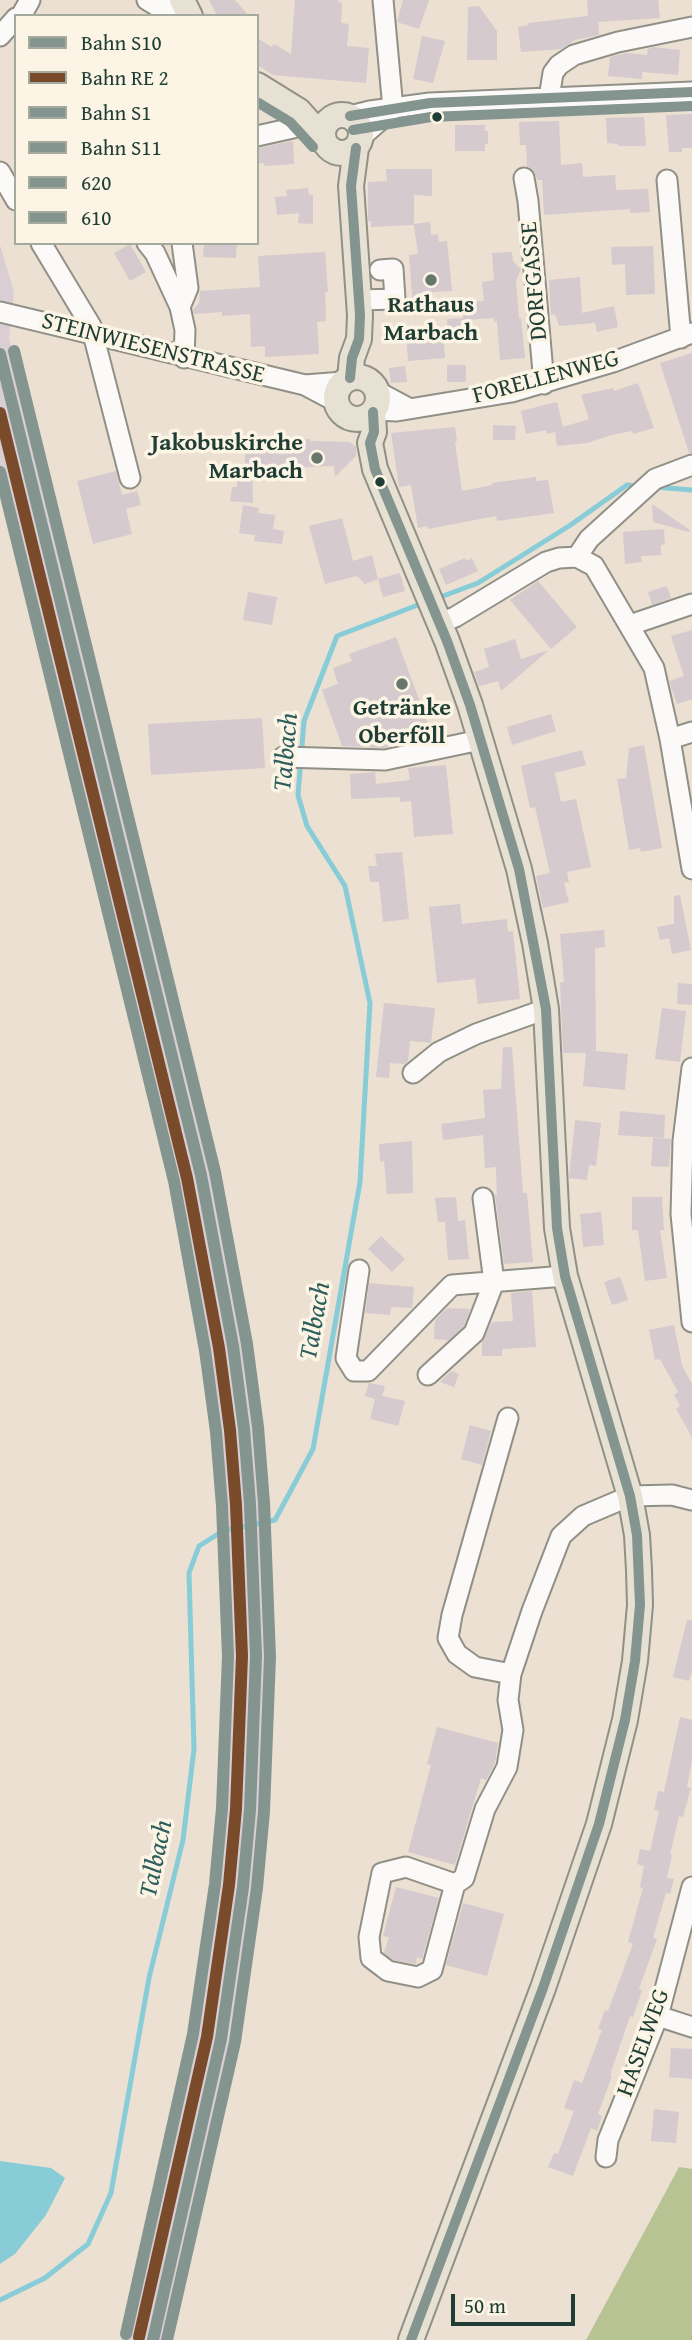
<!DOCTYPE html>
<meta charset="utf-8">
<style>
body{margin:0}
#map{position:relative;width:692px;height:2340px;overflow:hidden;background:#ebe0d1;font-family:"Gentium Book Plus",serif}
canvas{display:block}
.legend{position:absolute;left:14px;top:14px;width:245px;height:231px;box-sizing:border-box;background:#fcf5e5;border:2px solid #a4ab9e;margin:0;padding:9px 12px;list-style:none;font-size:21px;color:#1f3d34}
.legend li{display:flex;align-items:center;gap:14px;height:35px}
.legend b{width:35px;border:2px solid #a4ab9e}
.scale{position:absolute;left:451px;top:2294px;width:124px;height:32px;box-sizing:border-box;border:4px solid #1f3d34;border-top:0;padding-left:9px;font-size:21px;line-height:24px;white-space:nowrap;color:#1f3d34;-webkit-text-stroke:5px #fcf5e5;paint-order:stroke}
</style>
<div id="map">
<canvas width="692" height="2340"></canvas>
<ul class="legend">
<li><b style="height:9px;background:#84948f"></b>Bahn S10</li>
<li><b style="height:9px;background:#7a4b2a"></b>Bahn RE 2</li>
<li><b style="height:9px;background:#84948f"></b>Bahn S1</li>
<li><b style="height:9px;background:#84948f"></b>Bahn S11</li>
<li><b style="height:9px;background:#84948f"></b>620</li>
<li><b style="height:9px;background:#84948f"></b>610</li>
</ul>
<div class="scale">50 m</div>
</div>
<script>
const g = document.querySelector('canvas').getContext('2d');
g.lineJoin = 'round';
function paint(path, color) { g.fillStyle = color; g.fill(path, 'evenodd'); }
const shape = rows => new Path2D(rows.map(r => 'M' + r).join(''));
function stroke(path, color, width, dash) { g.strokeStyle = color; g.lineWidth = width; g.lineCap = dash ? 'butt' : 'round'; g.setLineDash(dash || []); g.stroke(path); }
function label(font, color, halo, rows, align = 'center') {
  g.font = font + ' "Gentium Book Plus",serif'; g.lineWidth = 7; g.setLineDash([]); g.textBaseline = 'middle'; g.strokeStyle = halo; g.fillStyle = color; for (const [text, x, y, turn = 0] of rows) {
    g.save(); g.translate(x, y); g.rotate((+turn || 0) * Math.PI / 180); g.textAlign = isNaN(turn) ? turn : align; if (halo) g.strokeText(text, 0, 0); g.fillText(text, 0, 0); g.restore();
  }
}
paint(shape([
 [0,245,14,292,9,339,134,818,214,1170,262,1462,268,1569,269,1710,262,1835,249,1977,227,2089,166,2340,121,2340,186,2077,213,1900,228,1708,222,1482,166,1168,91,828,24,584,0,479]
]), '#d8ced4');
paint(shape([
 [679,2167,692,2169,692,2340,586,2340]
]), '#b7c393');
paint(shape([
 [0,2161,51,2168,65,2178,46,2215,15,2254,0,2264]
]), '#87ccd7');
stroke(shape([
 [655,487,692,490],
 [435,599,478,583,569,526,627,485,638,486],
 [0,2300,45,2278,88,2244,111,2193,149,1978,183,1840,194,1749,189,1573,199,1546,223,1531,275,1520,313,1449,360,1182,370,1003,345,886,307,826,298,795,304,721,337,636,423,603]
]), '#87ccd7', 5);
paint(shape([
 [209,0,235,0,249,16,217,16],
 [295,0,338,0,338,2,342,3,341,23,349,24,347,46,369,48,366,83,273,75,257,65,257,38,272,47,274,44,291,54],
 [403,0,429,0,419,29,397,22],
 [587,0,658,0,660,18,598,22,599,35,575,40,561,49,521,52,518,27,529,25,528,23,588,16],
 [479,6,497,31,497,60,467,60,468,7],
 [422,36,445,41,433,83,413,79],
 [653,47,680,50,678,75,642,72,642,79,608,76,610,57,626,53,647,55,648,49],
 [692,114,692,148,682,148,682,152,669,152,666,115],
 [644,117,646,146,618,146,618,144,607,143,606,118],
 [559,121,561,165,582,163,583,177,615,175,616,190,648,189,650,212,630,213,630,209,544,215,542,180,537,180,534,171,527,166,526,145,520,145,519,122],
 [455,125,485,125,485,131,488,131,488,144,485,144,485,151,455,151],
 [293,141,294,164,264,166,264,163,257,163,257,148],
 [386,169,432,169,432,196,414,195,414,224,430,222,431,235,438,234,439,242,447,241,452,291,431,292,432,305,413,307,409,255,418,254,414,225,371,227,371,221,368,221,368,182,387,181],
 [308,188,309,195,313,194,313,224,298,223,299,213,277,215,275,197,287,196,286,190],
 [204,243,237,243,236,258,203,257],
 [130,244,146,272,130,281,114,253],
 [653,246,655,294,626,295,625,264,612,265,611,247],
 [325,252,328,292,325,292,326,321,317,322,319,354,265,357,265,346,251,347,250,314,222,316,222,312,194,314,193,309,199,303,200,291,260,287,258,256],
 [512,252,513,261,521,269,516,281,519,318,521,318,525,358,500,360,497,321,494,322,494,318,463,320,465,338,448,340,447,319,463,318,462,302,484,301,482,282,494,280,492,253],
 [580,277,582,313,614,306,618,327,597,332,595,323,559,326,555,314,551,315,549,280],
 [443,330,445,358,408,361,406,333],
 [692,353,692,453,689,453,660,363],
 [447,365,466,365,466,382,447,382],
 [405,366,407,382,391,383,389,368],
 [638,383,654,428,633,434,632,431,612,435,587,443,557,446,555,432,547,434,546,430,526,434,521,411,557,402,563,427,589,419,581,395,613,388,614,391],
 [493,425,516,426,515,440,493,440],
 [455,427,457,441,455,442,462,491,492,485,492,483,536,477,536,481,548,480,554,513,497,521,496,516,428,529,427,526,418,528,411,485,399,487,391,433],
 [310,439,310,441,350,442,356,447,356,456,335,477,334,466,252,469,253,503,230,501,232,487,237,487,237,469,245,469,245,440],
 [116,471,122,495,137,491,141,505,126,509,132,534,93,544,77,481],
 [652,504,690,530,689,532,653,522],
 [243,505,259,508,258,513,275,515,273,529,284,531,282,544,254,541,255,535,239,533],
 [342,518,353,561,372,555,378,579,365,584,357,576,325,584,309,526],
 [664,529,665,544,661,545,661,555,641,556,642,562,625,564,623,532],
 [465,558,466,561,472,558,478,571,446,585,439,569],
 [400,573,405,591,383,597,378,579],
 [538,581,577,627,551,649,510,600],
 [667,586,671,598,652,605,648,592],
 [248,592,277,597,272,625,243,620],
 [692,630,692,699,677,704,669,681,684,676,671,636],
 [396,637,431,732,384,748,342,746,322,690,338,684,333,668,352,661,349,654],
 [515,639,521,659,549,650,501,691,498,681,479,686,474,672,489,667,484,649],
 [551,714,556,731,512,745,507,727],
 [262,718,265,768,151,775,148,724],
 [644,745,662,848,641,852,640,848,629,850,617,779,626,778,629,748],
 [582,750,586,765,555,773,561,802,576,799,591,867,567,872,569,882,564,883,569,902,543,908,536,876,550,873,535,807,530,808,521,766],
 [446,765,453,834,414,837,411,801,400,802,400,797,351,799,350,774,375,772,376,784,410,780,408,768],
 [402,852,409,919,383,922,379,882,370,882,368,866,377,866,375,854],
 [680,895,691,950,672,954,669,938,660,940,657,927,674,924,674,896],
 [460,904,462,924,507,919,508,932,513,931,520,999,478,1004,475,979,437,983,429,907],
 [604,930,605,947,595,948,596,1051,628,1054,625,1090,583,1086,586,1053,563,1053,560,982,564,982,560,934],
 [678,983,692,984,692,1005,677,1004],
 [384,1003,435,1008,431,1043,410,1041,408,1061,405,1064,390,1063,389,1078,376,1077],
 [662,1008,686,1011,680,1062,655,1059],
 [503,1047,512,1047,523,1193,527,1193,533,1262,504,1264,495,1195,497,1195,496,1167,485,1168,483,1135,443,1140,441,1124,485,1118,483,1090,501,1089],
 [620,1111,665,1115,664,1138,618,1135],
 [575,1120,601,1123,596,1166,589,1165,587,1180,569,1178],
 [653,1138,671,1139,669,1167,651,1166],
 [412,1141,413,1193,387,1194,384,1161,380,1162,379,1144],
 [456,1197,458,1221,465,1220,469,1259,448,1260,445,1222,438,1222,435,1198],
 [632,1197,662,1197,664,1230,660,1230,667,1278,645,1281,638,1230,632,1230],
 [601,1212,604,1245,583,1247,580,1214],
 [381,1236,405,1259,392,1272,368,1249],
 [620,1277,628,1300,612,1305,604,1282],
 [369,1283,414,1287,412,1308,391,1307,390,1315,365,1313],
 [532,1291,536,1347,502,1349,502,1356,482,1356,482,1342,492,1322,513,1321,511,1293],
 [447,1308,470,1309,464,1326,449,1340,434,1339,435,1320],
 [674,1325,682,1365,692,1384,692,1437,676,1409,680,1406,674,1395,678,1392,660,1359,655,1360,649,1330],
 [451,1371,459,1374,454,1387,440,1382],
 [369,1383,385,1386,382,1396,405,1401,398,1426,370,1419,375,1399,365,1396],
 [470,1425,491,1431,482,1465,461,1459],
 [687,1620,692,1620,692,1671,689,1681,673,1677],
 [680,1717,692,1720,692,1761,687,1787,691,1788,683,1817,679,1816,670,1855,672,1855,667,1878,674,1879,670,1894,666,1893,653,1938,657,1939,639,1989,642,1991,633,2017,630,2016,610,2075,612,2076,598,2114,602,2116,597,2131,591,2128,573,2176,548,2167,554,2153,558,2154,574,2111,564,2108,574,2080,582,2083,602,2030,598,2029,605,2010,608,2011,633,1944,628,1942,643,1888,640,1887,644,1866,637,1864,640,1849,650,1851,659,1811,654,1810,658,1791,664,1792],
 [437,1727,498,1743,495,1763,486,1780,481,1778,455,1865,408,1852,431,1765,427,1764],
 [396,1887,439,1898,422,1959,417,1957,416,1964,393,1960,384,1953,389,1937,383,1936],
 [463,1903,504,1914,487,1976,446,1965],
 [671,2048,692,2049,692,2079,669,2077],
 [654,2109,679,2112,676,2143,651,2141]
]), '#d5cacd');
const minor = shape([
 [147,0,160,8,186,9],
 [383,0,393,109],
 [21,16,30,0],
 [0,36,16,18],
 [549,98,553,73,559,65,574,55,618,42,692,27],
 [350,116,370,111,430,103,692,92],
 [257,136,293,128,299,111],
 [361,137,393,109],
 [0,172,16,200],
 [524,178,528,201,544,384],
 [667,180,681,338],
 [41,243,91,326,130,478],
 [147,243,155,253,180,307,185,330,184,358],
 [359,300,395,299,393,269,380,270],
 [180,307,188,288,182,243],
 [0,312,305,385,337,402],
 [305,385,343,382],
 [378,392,408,408],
 [375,410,397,411,512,392,613,362,692,333],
 [577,557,589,539,655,479,692,465],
 [440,623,455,617,546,562,559,558,577,557,594,566,654,668,670,739,692,869],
 [630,625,692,604],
 [670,739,692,732],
 [283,757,385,760,480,740],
 [692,1068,683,1141,681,1214,692,1322],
 [413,1073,439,1052,476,1034,546,1009],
 [359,1270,346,1358,354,1371,368,1371,452,1285,565,1276],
 [428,1375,474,1333,494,1282,483,1198],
 [508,1418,452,1615,448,1638,457,1654,475,1667,511,1674],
 [455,1884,406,1867,382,1873,369,1937,371,1958,388,1971,418,1977,432,1970,455,1884,464,1878,485,1809,507,1767,513,1730,508,1700,511,1674,532,1611,561,1536,583,1516,630,1496,672,1495,692,1500],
 [658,2016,692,2027],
 [606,2157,608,2140,658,2016,692,1887]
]);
const major = shape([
 [182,0,190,16],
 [257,85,299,111,323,138],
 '323 134a19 19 0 1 1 38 0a19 19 0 1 1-38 0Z',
 '336 398a21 21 0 1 1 42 0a21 21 0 1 1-42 0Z',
 [350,378,352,358,359,339,360,315,351,186,356,148],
 [373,412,374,432,370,443,375,469,447,641,470,705,519,869,535,943,546,1009,557,1228,565,1276,630,1496,637,1535,639,1570,640,1605,635,1661,625,1720,599,1824,543,1988,411,2340]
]);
stroke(minor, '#909087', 23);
stroke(major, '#909087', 28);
stroke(minor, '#fcfaf8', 19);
stroke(major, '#e7e1d4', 24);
stroke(shape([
 [350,116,430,103,692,92],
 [350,378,352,358,359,339,360,315,351,186,356,148],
 [373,412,374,432,370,443,375,469,447,641,470,705,519,869,546,1009,557,1228,565,1276,630,1496,637,1535,640,1605,635,1661,625,1720,599,1824,543,1988,411,2340]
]), '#84948f', 10);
stroke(shape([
 [257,102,290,122,313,147],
 [353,130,431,117,692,106]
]), '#84948f', 10);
stroke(shape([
 [0,354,201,1175,233,1346,244,1429,250,1504,256,1656,250,1810,243,1887,221,2039,153,2340]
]), '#84948f', 12);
stroke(shape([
 [0,413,187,1178,219,1348,230,1430,236,1505,242,1656,236,1809,229,1885,207,2037,139,2337]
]), '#7a4b2a', 12);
stroke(shape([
 [14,351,215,1172,247,1344,258,1427,264,1503,270,1657,264,1811,257,1888,235,2042,167,2340]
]), '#84948f', 12);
stroke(shape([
 [0,472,174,1181,205,1350,216,1432,222,1506,228,1656,222,1808,215,1884,193,2034,126,2334]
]), '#84948f', 12);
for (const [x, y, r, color] of [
 [437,117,6,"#1f3d34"],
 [431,280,7,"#66766b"],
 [317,458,7,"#66766b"],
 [380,482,6,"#1f3d34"],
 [402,684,7,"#66766b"]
]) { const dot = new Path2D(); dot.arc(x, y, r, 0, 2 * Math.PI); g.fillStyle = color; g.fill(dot); stroke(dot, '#fcf5e5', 2.5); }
label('24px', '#1f3d34', '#fcf5e5', [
 ["DORFGASSE",535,281,-95],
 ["STEINWIESENSTRASSE",153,349,14],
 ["FORELLENWEG",546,378,-15],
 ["HASELWEG",644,2043,-70]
]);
label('bold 24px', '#1f3d34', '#fcf5e5', [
 ["Rathaus",431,306],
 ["Marbach",431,334],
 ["Jakobuskirche",303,444,"right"],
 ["Marbach",303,472,"right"],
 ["Getränke",402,709],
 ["Oberföll",402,737]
]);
label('italic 26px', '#2e5f5d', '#fcf5e5', [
 ["Talbach",287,752,-85],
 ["Talbach",316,1321,-80],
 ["Talbach",157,1859,-78]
]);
</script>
